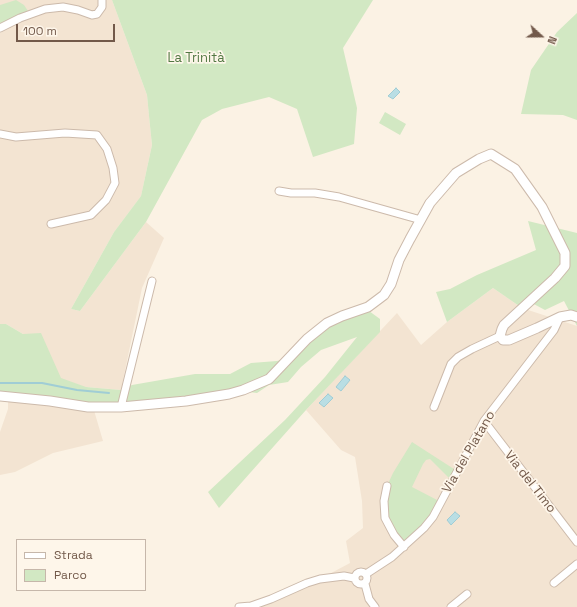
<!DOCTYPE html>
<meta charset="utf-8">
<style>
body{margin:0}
#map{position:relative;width:577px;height:607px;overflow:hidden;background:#fbf2e4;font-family:"Space Grotesk",sans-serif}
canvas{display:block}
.legend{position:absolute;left:16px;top:539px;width:130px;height:52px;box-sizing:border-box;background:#fef6ea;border:1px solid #c6b7aa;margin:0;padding:5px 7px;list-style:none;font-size:12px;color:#72594a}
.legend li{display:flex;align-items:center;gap:8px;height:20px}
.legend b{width:20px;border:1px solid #c6b7aa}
.north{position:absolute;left:521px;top:16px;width:40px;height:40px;-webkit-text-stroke:3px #fef6ea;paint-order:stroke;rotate:111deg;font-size:11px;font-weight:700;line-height:16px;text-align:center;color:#72594a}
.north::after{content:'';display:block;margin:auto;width:14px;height:18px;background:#72594a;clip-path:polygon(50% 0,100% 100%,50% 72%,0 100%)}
.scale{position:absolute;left:16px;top:24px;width:99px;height:18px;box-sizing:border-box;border:2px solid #72594a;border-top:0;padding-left:5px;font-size:12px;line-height:14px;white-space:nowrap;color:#72594a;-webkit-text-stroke:3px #fef6ea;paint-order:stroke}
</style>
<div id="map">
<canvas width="577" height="607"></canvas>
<ul class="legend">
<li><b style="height:5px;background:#fff"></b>Strada</li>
<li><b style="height:11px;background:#d2e8c3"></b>Parco</li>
</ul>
<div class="north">N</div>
<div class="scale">100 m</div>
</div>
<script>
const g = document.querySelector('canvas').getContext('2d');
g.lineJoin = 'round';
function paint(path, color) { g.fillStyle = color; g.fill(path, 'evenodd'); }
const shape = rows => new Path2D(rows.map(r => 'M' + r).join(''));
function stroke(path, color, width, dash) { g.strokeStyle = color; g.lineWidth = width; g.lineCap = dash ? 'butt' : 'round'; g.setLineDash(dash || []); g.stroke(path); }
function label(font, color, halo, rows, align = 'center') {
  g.font = font + ' "Space Grotesk",sans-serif'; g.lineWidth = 3.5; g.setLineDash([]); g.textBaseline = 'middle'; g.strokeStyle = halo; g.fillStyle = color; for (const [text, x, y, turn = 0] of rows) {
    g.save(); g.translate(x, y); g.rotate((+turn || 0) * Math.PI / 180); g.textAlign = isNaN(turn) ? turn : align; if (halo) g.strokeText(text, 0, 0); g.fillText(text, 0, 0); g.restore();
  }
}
paint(shape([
 [0,0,112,0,147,95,150,126,152,145,141,196,114,232,71,309,80,311,146,222,164,238,142,288,121,390,86,387,93,407,103,441,53,453,15,472,0,475,0,432,8,409,8,396,23,334,6,324,0,324],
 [493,288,522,308,577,326,577,607,239,607,320,579,350,563,346,541,363,528,362,501,355,457,341,450,306,410,397,313,421,345,447,322]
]), '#f3e4d2');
paint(shape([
 [16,0,24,5,30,14,14,21,0,23,0,5],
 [112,0,373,0,343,48,357,108,354,144,313,157,297,109,269,97,222,109,202,120,146,222,80,311,71,309,114,232,141,196,152,145,150,126,147,95],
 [577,13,577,120,563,115,521,114,531,70,557,32],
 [385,112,406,124,400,135,379,123],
 [528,221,577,233,577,326,564,301,545,310,530,302,522,308,493,288,447,322,436,292,450,289,477,275,536,250],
 [369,311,380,319,380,332,306,410,219,508,208,492,285,420,325,377,357,337,321,350,301,367,288,382,269,385,257,393,241,391,121,407,0,396,0,324,6,324,23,334,41,333,61,378,86,387,121,390,132,385,195,374,230,374,251,363,277,361,289,358,327,323],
 [412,442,457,471,452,481,430,459,426,460,423,464,412,487,441,502,404,547,385,518,387,486,393,473]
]), '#d2e8c3');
const water = shape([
 [396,88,400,92,393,99,388,96,396,88],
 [345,376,350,380,341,391,336,387,345,376],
 [328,394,333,398,324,407,319,403,328,394],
 [455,512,460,516,451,525,447,520,455,512]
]);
paint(water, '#b9dee4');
stroke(water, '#a0cdd5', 1);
stroke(shape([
 [0,383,42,383,77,390,109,393]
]), '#a0cdd5', 2);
const minor = shape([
 [0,28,20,18,45,9,63,7,78,10,92,15,97,14,102,7,102,0],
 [0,134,16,137,65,133,97,135,107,149,113,168,115,183,106,200,91,215,51,224],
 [279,191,291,193,315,193,339,197,421,220],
 [121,407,152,281],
 [434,407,451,364,458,357,472,349,500,336],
 [484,421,577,542],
 [387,486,384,501,385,518,394,535,404,547],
 '355 578a6 6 0 1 1 12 0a6 6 0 1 1-12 0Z',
 [366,574,392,557,424,528,433,517,441,502,484,421,554,330,560,317],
 [554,583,577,564],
 [365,584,369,599,375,607],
 [239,607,251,606,271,599,307,583,320,579,344,576,354,578],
 [451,607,467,594]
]);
const tertiary = shape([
 [0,396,50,401,88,407,121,407,186,401,229,394,243,390,269,379,307,339,327,323,342,316,368,307,384,295,391,284,399,260,410,239,430,203,456,173,479,159,491,154,515,169,542,207,565,253,565,266,555,278,504,325,502,329,500,336,503,340,509,340,537,328,560,317,571,315,577,317]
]);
stroke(minor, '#ccbaab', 9);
stroke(tertiary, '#ccbaab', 11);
stroke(minor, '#fff', 7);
stroke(tertiary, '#fff', 9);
label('13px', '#537843', '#fef6ea', [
 ["La Trinità",196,58]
]);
label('13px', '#72594a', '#fef6ea', [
 ["Via del Platano",469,452,-60],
 ["Via del Timo",530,482,52]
]);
</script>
